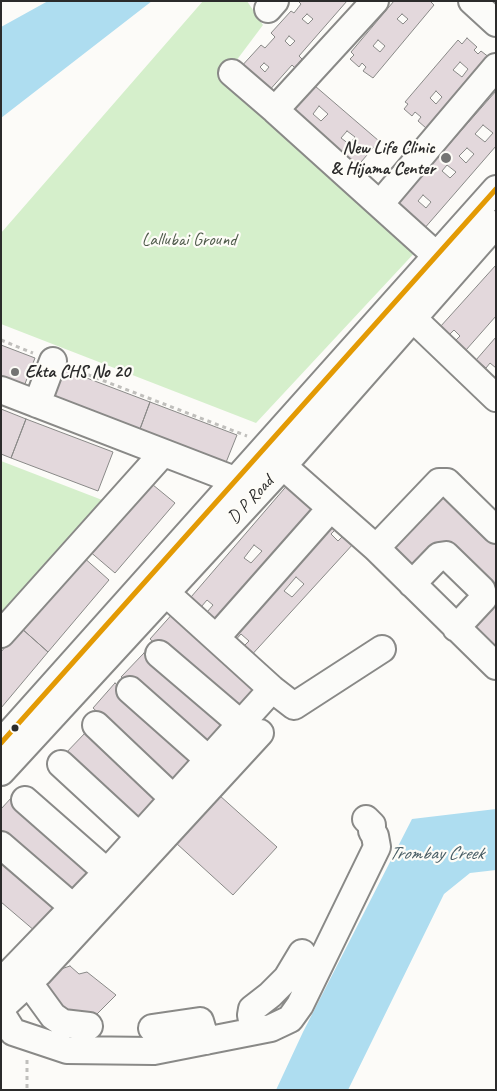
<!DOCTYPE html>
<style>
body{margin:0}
#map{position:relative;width:497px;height:1091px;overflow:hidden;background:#fcfbf8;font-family:Caveat,sans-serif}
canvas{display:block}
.frame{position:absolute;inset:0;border:2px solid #2b2b2b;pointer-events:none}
</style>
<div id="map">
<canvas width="497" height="1091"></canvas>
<div class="frame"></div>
</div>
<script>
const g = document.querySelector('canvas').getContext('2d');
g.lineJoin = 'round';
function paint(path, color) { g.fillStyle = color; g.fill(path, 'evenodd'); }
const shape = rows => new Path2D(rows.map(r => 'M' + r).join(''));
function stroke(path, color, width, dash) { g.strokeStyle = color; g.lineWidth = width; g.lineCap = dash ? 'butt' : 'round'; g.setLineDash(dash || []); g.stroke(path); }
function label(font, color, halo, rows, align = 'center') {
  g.font = font + ' Caveat,sans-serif'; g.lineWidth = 4.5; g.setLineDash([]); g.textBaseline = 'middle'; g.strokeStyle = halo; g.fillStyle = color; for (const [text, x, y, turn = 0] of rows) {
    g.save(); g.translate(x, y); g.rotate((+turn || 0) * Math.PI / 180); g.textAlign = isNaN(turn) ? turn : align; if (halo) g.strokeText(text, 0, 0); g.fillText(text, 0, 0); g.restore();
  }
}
paint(shape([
 [203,1,247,1,263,25,224,77,419,248,256,423,1,324,1,233],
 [1,461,110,503,1,632]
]), '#d5efcb');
paint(shape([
 [48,1,152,1,1,118,1,27],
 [496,809,496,870,470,873,444,894,348,1090,276,1090,303,1032,412,819]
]), '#aeddf0');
const building = shape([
 [298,1,347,1,299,56,302,59,295,68,292,65,267,93,239,69,261,45,265,48,275,37,271,33,291,11,294,13,301,4,298,1],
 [307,14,313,19,308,24,302,19,307,14],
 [289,36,295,41,290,46,285,41,289,36],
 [264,63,269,67,265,72,260,67,264,63],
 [394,1,430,1,434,5,373,78,363,71,366,67,362,63,359,67,350,59,354,55,351,52,394,1],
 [402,14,408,19,403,24,397,19,402,14],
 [378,40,385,46,380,52,373,46,378,40],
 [467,38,477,47,474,50,478,54,481,51,490,58,434,128,430,123,426,128,418,121,421,117,415,112,412,116,404,109,408,104,405,102,458,40,462,44,467,38],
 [460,62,468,69,462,77,453,70,460,62],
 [436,91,442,97,436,104,430,98,436,91],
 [315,86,379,141,355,169,289,106,296,98,301,102,306,97,301,93,315,86],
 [319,106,328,114,321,121,313,114,319,106],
 [347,131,355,137,349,144,341,138,347,131],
 [496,91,496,146,423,230,395,206,496,91],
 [483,125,493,133,485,142,475,134,483,125],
 [467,148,474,154,466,163,459,156,467,148],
 [447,165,456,172,450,178,442,171,447,165],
 [423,195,431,202,426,208,418,201,423,195],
 [496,265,496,316,466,350,455,341,460,336,454,330,449,335,440,327,496,265],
 [496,337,496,368,490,363,486,368,476,360,496,337],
 [1,345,35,358,21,394,1,386,1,345],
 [63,369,150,402,137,437,50,404,63,369],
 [150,402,237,435,223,470,137,437,150,402],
 [1,409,26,419,11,458,1,454,1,409],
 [26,419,113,452,98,491,11,458,26,419],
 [147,480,175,503,115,573,88,550,147,480],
 [290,482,317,505,212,627,202,618,213,605,207,600,196,613,185,604,290,482],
 [254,545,262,551,251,563,244,558,254,545],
 [442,489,496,539,496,592,445,542,411,576,383,550,442,489],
 [330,520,338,527,331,534,338,541,345,534,354,543,248,659,239,651,249,641,241,634,232,644,223,636,330,520],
 [296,577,304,584,292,597,284,591,296,577],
 [82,556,109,580,48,652,21,628,82,556],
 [496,594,496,653,463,626,496,594],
 [175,611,259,684,234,713,150,639,175,611],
 [21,628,48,652,1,708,1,652,21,628],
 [144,653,227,725,207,750,121,677,144,653],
 [115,683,198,758,176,783,93,708,115,683],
 [87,731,165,799,139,823,63,756,87,731],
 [219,795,277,847,233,895,176,843,219,795],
 [12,797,97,872,76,896,1,830,1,809,12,797],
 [1,855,66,910,42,937,1,902,1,855],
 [70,966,79,974,87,972,116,995,94,1017,71,1010,60,1016,33,984,52,972,70,966]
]);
paint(building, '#e3d8dc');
stroke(building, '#898987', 1);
const minor = shape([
 [375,1,275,110,448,266],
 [472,1,496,23],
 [268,9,275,1],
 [232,73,275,110],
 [380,204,496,67],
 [401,307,496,398],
 [1,390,237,481,249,493],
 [37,404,53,361],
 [283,466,376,548,496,666],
 [376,548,439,482,447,482,496,530],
 [412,584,439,556,446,555,482,590,483,599,456,628],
 [166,593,272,689,294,706,382,649],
 [1,634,163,453],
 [216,638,330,509],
 [159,654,241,724],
 [130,690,209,760],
 [96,725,174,799],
 [1,743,496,189],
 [61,764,139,836],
 [1,772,283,466,496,224],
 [25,800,107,872],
 [1,845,74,908],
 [1,982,107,872,272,689],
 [29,983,53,1016,63,1023,89,1026],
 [1,1008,39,973,260,733],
 [1,1013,13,1032,67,1050,154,1051,271,1028,290,1019,300,1005,377,847,375,836,372,831,372,825,366,819],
 [152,1028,200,1021,206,1041],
 [254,1031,251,1015,252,1009,270,995,287,978,302,953]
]);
stroke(minor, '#898987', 30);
stroke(shape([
 [1,340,33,353],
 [73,369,247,436],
 [27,1060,27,1090]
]), '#c0bfbc', 3, [4, 4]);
stroke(minor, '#fbfbf9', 26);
stroke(shape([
 [1,743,496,189]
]), '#e39a04', 5);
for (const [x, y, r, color] of [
 [446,158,6,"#747473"],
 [15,372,5,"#747473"],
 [15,728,4.5,"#2b2b2b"]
]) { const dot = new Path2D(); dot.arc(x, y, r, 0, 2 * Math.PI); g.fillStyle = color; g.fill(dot); stroke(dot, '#fdfcf7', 2); }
label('bold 18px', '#2b2b2b', '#fdfcf7', [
 ["New Life Clinic",435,148],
 ["& Hijama Center",435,169],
 ["Ekta CHS No 20",25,372,"left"]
], 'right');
label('18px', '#4e5a4a', '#fdfcf7', [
 ["Lallubai Ground",189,240]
]);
label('18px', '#2b2b2b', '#fdfcf7', [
 ["D P Road",251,500,-47]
]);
label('italic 19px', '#485d65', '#fdfcf7', [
 ["Trombay Creek",436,854]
]);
</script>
